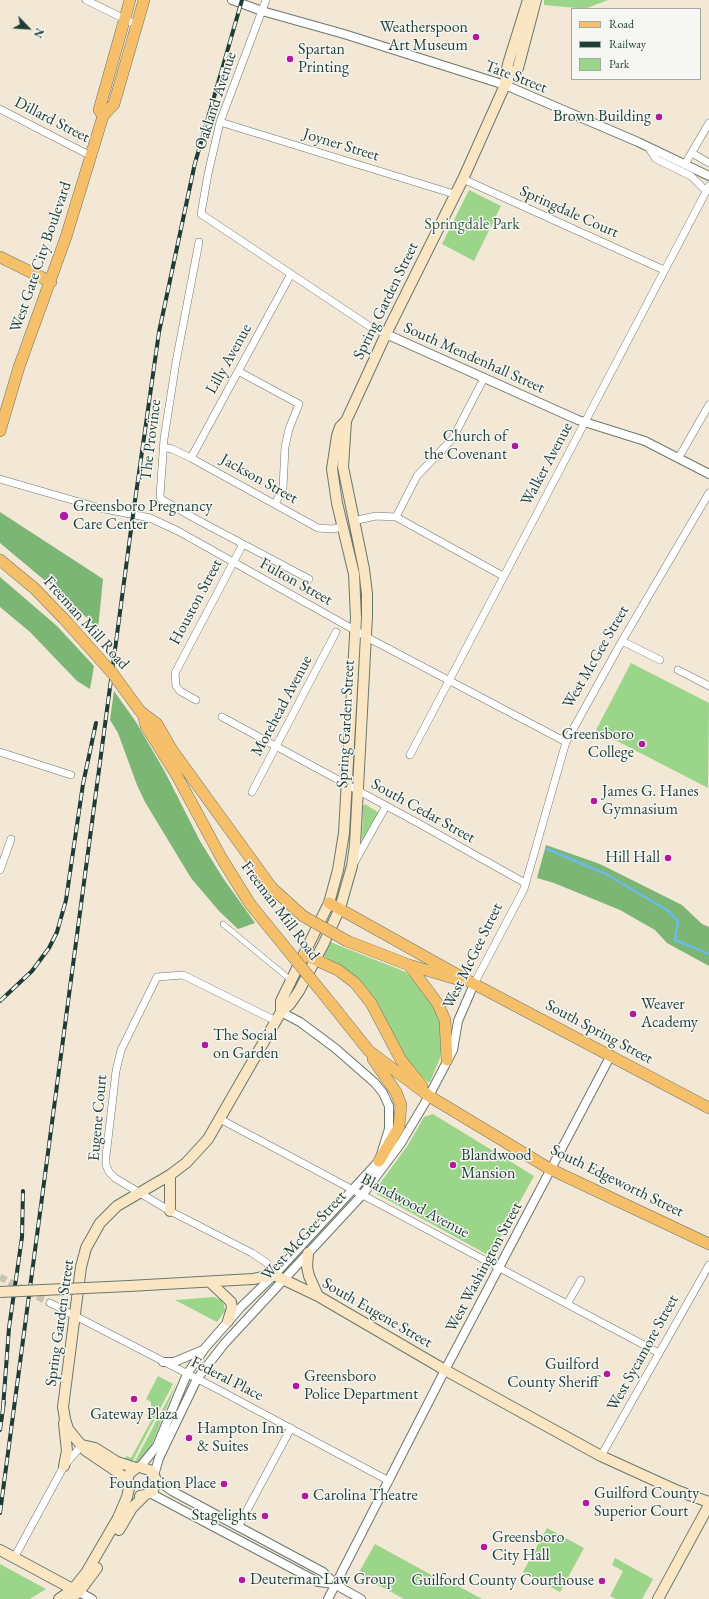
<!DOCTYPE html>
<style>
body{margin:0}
#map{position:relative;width:709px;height:1599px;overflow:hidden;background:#f3e7d5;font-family:"EB Garamond",serif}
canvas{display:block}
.legend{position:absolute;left:571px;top:8px;width:130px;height:72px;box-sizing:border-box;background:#f6f6f2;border:1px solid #a0aca6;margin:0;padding:5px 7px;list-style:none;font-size:12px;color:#1f3d34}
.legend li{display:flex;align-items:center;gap:8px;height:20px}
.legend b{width:20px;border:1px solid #a0aca6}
.north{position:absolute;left:8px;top:8px;width:40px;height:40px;-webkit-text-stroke:3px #f6f6f2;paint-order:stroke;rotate:115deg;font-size:11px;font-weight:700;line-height:16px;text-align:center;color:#1f3d34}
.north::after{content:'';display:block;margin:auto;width:14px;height:18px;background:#1f3d34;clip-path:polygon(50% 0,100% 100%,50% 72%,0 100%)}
</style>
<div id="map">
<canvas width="709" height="1599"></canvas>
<ul class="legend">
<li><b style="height:5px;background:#f6c06b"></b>Road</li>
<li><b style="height:5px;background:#1f3d34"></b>Railway</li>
<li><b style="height:11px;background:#9ad589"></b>Park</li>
</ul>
<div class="north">N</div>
</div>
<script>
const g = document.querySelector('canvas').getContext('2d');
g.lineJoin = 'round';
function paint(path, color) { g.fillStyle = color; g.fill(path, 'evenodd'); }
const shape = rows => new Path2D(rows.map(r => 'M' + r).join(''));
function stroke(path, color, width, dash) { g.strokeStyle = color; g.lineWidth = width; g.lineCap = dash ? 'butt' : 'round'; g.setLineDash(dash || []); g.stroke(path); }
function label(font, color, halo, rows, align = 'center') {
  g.font = font + ' "EB Garamond",serif'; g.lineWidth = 3; g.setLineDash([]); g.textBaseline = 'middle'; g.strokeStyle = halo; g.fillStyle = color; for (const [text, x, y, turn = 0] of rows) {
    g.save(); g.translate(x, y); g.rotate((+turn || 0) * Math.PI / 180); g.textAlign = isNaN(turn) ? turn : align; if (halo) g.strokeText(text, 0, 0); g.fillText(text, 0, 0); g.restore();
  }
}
paint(shape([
 [544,0,608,0,587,8,576,8,544,5],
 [469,190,501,206,474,261,442,244],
 [631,663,709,703,708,788,596,730],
 [365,804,379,813,362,842,363,806],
 [330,942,406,972,426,995,439,1018,442,1045,440,1058,430,1082,428,1082,409,1065,347,970,325,957,324,955],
 [433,1114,534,1176,490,1256,377,1194,378,1186,408,1145,424,1117],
 [214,1297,221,1300,224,1305,225,1311,217,1322,175,1300],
 [158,1376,173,1384,132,1462,124,1460,126,1456,131,1458,152,1419,151,1402,146,1399],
 [176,1384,152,1444,153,1448,142,1462,133,1465],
 [547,1528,584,1548,560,1592,523,1572],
 [375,1544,448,1584,449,1581,482,1599,404,1599,358,1574],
 [615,1558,653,1579,642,1599,616,1599,610,1596,623,1571,612,1565],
 [0,1564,46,1589,30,1599,0,1599]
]), '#9ad589');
paint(shape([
 [0,512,103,579,98,629,73,604,0,543],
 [0,577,57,626,94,666,90,689,77,681,30,632,0,607],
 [114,691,136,722,165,772,200,841,223,878,255,923,238,929,219,911,191,878,145,802,137,785,118,733,110,720],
 [546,845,600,864,682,905,702,924,709,927,709,966,667,943,655,930,620,910,554,883,537,878]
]), '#7bb675');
stroke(shape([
 [547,849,606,874,667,910,678,921,675,940,709,954]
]), '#6dbae7', 2.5);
stroke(shape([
 [0,1277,50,1303]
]), '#c9c5b5', 7, [7, 3.5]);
const pedestrian = shape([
 [223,924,292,981]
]);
const minor = shape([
 [86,0,137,25],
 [266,0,220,122,208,174,201,214,369,326,386,334],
 [0,109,91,156],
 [220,122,454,194],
 [648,147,656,159,691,176,706,191],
 [692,153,709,163],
 [685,164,709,123],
 [463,179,664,270],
 [199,242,176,362,164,439,160,496,161,499,194,518,309,579],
 [238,371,299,404,289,429,285,447,283,488,275,504],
 [163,447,172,449,191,458,318,528,332,529,342,527],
 [679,457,709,405],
 [191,458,291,274],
 [0,479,100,508,150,518,178,531,374,641,566,742],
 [396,517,417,476,453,438,484,378],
 [353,521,376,516,396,517,503,576],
 [622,641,660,660],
 [678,670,709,686],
 [196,700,180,691,176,686,175,673,243,544],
 [222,717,418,823,525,883],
 [0,752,71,775],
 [410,755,709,186],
 [252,792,336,632],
 [354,863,386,806],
 [0,870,11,839],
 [474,984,524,889,566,742,622,641,709,493],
 [220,1119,659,1353],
 [274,1275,267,1263,252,1253,170,1211,115,1178,109,1172,106,1165,106,1156,116,1071,121,1050,157,977,183,975,276,1021],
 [50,1303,221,1391,389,1481],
 [567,1304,581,1280],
 [601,1456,709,1265],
 [238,1527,291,1428],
 [14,1558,64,1466,82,1445]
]);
const tertiary = shape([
 [232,0,262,11,344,34,505,85,638,142,709,176],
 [386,334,578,420,645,441,709,474],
 [163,1362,174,1362,203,1350],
 [136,1468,140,1467,157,1446,187,1374,205,1348,240,1308,274,1275,379,1161,389,1129,389,1106,383,1093,375,1083,335,1048,300,1022,281,1012],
 [154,1475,159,1458,197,1379,224,1344,363,1194,401,1143,429,1096,453,1050,458,1021,474,984],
 [156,1480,172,1491,323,1572,336,1585,361,1599],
 [150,1493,318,1582,335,1584],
 [79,1592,92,1599],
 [328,1599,445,1370,611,1055]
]);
const secondary = shape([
 [505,83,508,64,528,0],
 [281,1012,281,1001,329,903,338,870,344,833,356,618,354,574,337,503,332,469,337,436,340,427,346,421],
 [170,1175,170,1211],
 [308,1253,307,1267,309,1276,318,1296],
 [210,1282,231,1302,232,1308,228,1321],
 [129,1286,253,1279,274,1275,318,1296,445,1370,601,1456,678,1491,709,1502],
 [82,1445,95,1448,117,1462,136,1468],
 [64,1466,67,1451,64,1423],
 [127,1481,119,1473,85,1450,68,1429,65,1419,63,1407,81,1267,86,1248,100,1223,117,1206,170,1175,186,1163,208,1139,281,1012,290,1004,299,991,324,943,340,908,352,866,355,845,367,616,367,594,364,569,343,467,346,421,386,334,463,179,505,85,518,68,536,0],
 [128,1486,127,1481,129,1474,136,1468],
 [140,1496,145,1495,153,1491,156,1480,152,1471,140,1467],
 [119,1530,132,1508,145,1495],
 [0,1550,78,1592],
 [59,1599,73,1589,86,1573,118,1518,127,1497,129,1488],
 [69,1599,79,1592,97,1568],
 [658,1599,709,1505]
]);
const primary = shape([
 [103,116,99,110,130,0],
 [0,257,51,282],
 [0,431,19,367,66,237,103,116,114,104,144,0],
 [0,560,34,588,65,620],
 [140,711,157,724,172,750,272,888],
 [143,714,146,726,176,774,222,859,250,904],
 [329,903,474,984,709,1108],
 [347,941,409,965,460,980],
 [305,955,338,970,355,983,371,1003,401,1060,422,1086],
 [409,965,438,1004,445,1020,447,1060],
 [329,1001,369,1051,429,1096,550,1169,709,1244],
 [373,1059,396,1092,401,1105,399,1127,379,1161]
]);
stroke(pedestrian, '#69786c', 6);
stroke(minor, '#69786c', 8);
stroke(tertiary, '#69786c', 10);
stroke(secondary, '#69786c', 12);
stroke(primary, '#69786c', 12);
stroke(pedestrian, '#fff', 5);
stroke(minor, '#fff', 7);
stroke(tertiary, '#fff', 8);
stroke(secondary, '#fbe6c4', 10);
stroke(primary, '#f6c06b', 11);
const rail = shape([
 [0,1001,32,971,49,948,57,932,66,900,83,784,96,723],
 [3,1408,9,1328,22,1237,23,1191],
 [0,1430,4,1402],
 [0,1513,132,522,159,332,195,163,242,0]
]);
stroke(rail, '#1f3d34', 4);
stroke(rail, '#f6f6f2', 2.5, [8]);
const secondaryBridge = shape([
 [0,1292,129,1286]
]);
const primaryBridge = shape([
 [65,620,113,674,140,711],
 [272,888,303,916,347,941],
 [250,904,329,1001]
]);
stroke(secondaryBridge, '#69786c', 12, []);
stroke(primaryBridge, '#69786c', 12, []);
stroke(secondaryBridge, '#fbe6c4', 10);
stroke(primaryBridge, '#f6c06b', 11);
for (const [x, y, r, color] of [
 [476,37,4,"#b5179e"],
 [290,59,4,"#b5179e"],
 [659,117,4,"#b5179e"],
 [515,446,4,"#b5179e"],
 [64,516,5,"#b5179e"],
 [642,744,4,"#b5179e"],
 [594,801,4,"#b5179e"],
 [668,858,4,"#b5179e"],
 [633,1014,4,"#b5179e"],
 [205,1045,4,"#b5179e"],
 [453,1165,4,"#b5179e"],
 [607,1374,4,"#b5179e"],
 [296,1386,4,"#b5179e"],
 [134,1399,4,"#b5179e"],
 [189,1438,4,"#b5179e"],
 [224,1484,4,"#b5179e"],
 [305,1496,4,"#b5179e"],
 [586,1503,4,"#b5179e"],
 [265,1516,4,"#b5179e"],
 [484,1547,4,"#b5179e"],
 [242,1580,4,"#b5179e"],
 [602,1581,4,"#b5179e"]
]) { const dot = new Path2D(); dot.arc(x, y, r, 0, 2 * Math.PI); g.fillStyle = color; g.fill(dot); stroke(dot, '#f6f6f2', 1.5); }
label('16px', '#1f3d34', '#f6f6f2', [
 ["Weatherspoon",468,28,"right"],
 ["Art Museum",468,46,"right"],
 ["Spartan",298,50],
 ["Printing",298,68],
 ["Brown Building",651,117,"right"],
 ["Church of",507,437,"right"],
 ["the Covenant",507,455,"right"],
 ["Greensboro Pregnancy",73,507],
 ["Care Center",73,525],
 ["Greensboro",634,735,"right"],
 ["College",634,753,"right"],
 ["James G. Hanes",602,792],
 ["Gymnasium",602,810],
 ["Hill Hall",660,858,"right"],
 ["Weaver",641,1005],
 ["Academy",641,1023],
 ["The Social",213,1036],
 ["on Garden",213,1054],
 ["Blandwood",461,1156],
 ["Mansion",461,1174],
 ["Guilford",599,1365,"right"],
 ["County Sheriff",599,1383,"right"],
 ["Greensboro",304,1377],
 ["Police Department",304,1395],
 ["Gateway Plaza",134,1415,"center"],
 ["Hampton Inn",197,1429],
 ["& Suites",197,1447],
 ["Foundation Place",216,1484,"right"],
 ["Guilford County",594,1494],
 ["Superior Court",594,1512],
 ["Carolina Theatre",313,1496],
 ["Stagelights",257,1516,"right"],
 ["Greensboro",492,1538],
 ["City Hall",492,1556],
 ["Deuterman Law Group",250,1580],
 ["Guilford County Courthouse",594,1581,"right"]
], 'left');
label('16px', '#1f3d34', '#f6f6f2', [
 ["Tate Street",516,77,21],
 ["Oakland Avenue",216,101,-72],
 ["Dillard Street",52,120,27],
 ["Joyner Street",341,145,17],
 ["Springdale Court",569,212,24],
 ["West Gate City Boulevard",41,257,-71],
 ["Spring Garden Street",386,301,-64],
 ["South Mendenhall Street",474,358,24],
 ["Lilly Avenue",229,359,-61],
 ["The Province",151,440,-83],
 ["Walker Avenue",547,464,-62],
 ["Jackson Street",259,479,29],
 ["Fulton Street",296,582,29],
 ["Houston Street",196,602,-62],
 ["Freeman Mill Road",86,623,48],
 ["West McGee Street",596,657,-60],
 ["Morehead Avenue",282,706,-62],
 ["Spring Garden Street",346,724,-87],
 ["South Cedar Street",423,811,29],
 ["Freeman Mill Road",280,911,53],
 ["West McGee Street",473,956,-64],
 ["South Spring Street",599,1032,28],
 ["Eugene Court",98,1118,-85],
 ["South Edgeworth Street",617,1181,26],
 ["Blandwood Avenue",415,1206,28],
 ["West McGee Street",304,1236,-47],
 ["West Washington Street",484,1267,-62],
 ["South Eugene Street",377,1313,30],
 ["Spring Garden Street",60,1323,-82],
 ["West Sycamore Street",643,1353,-61],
 ["Federal Place",227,1379,27]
]);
label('16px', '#385b45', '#f6f6f2', [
 ["Springdale Park",472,225]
]);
</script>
